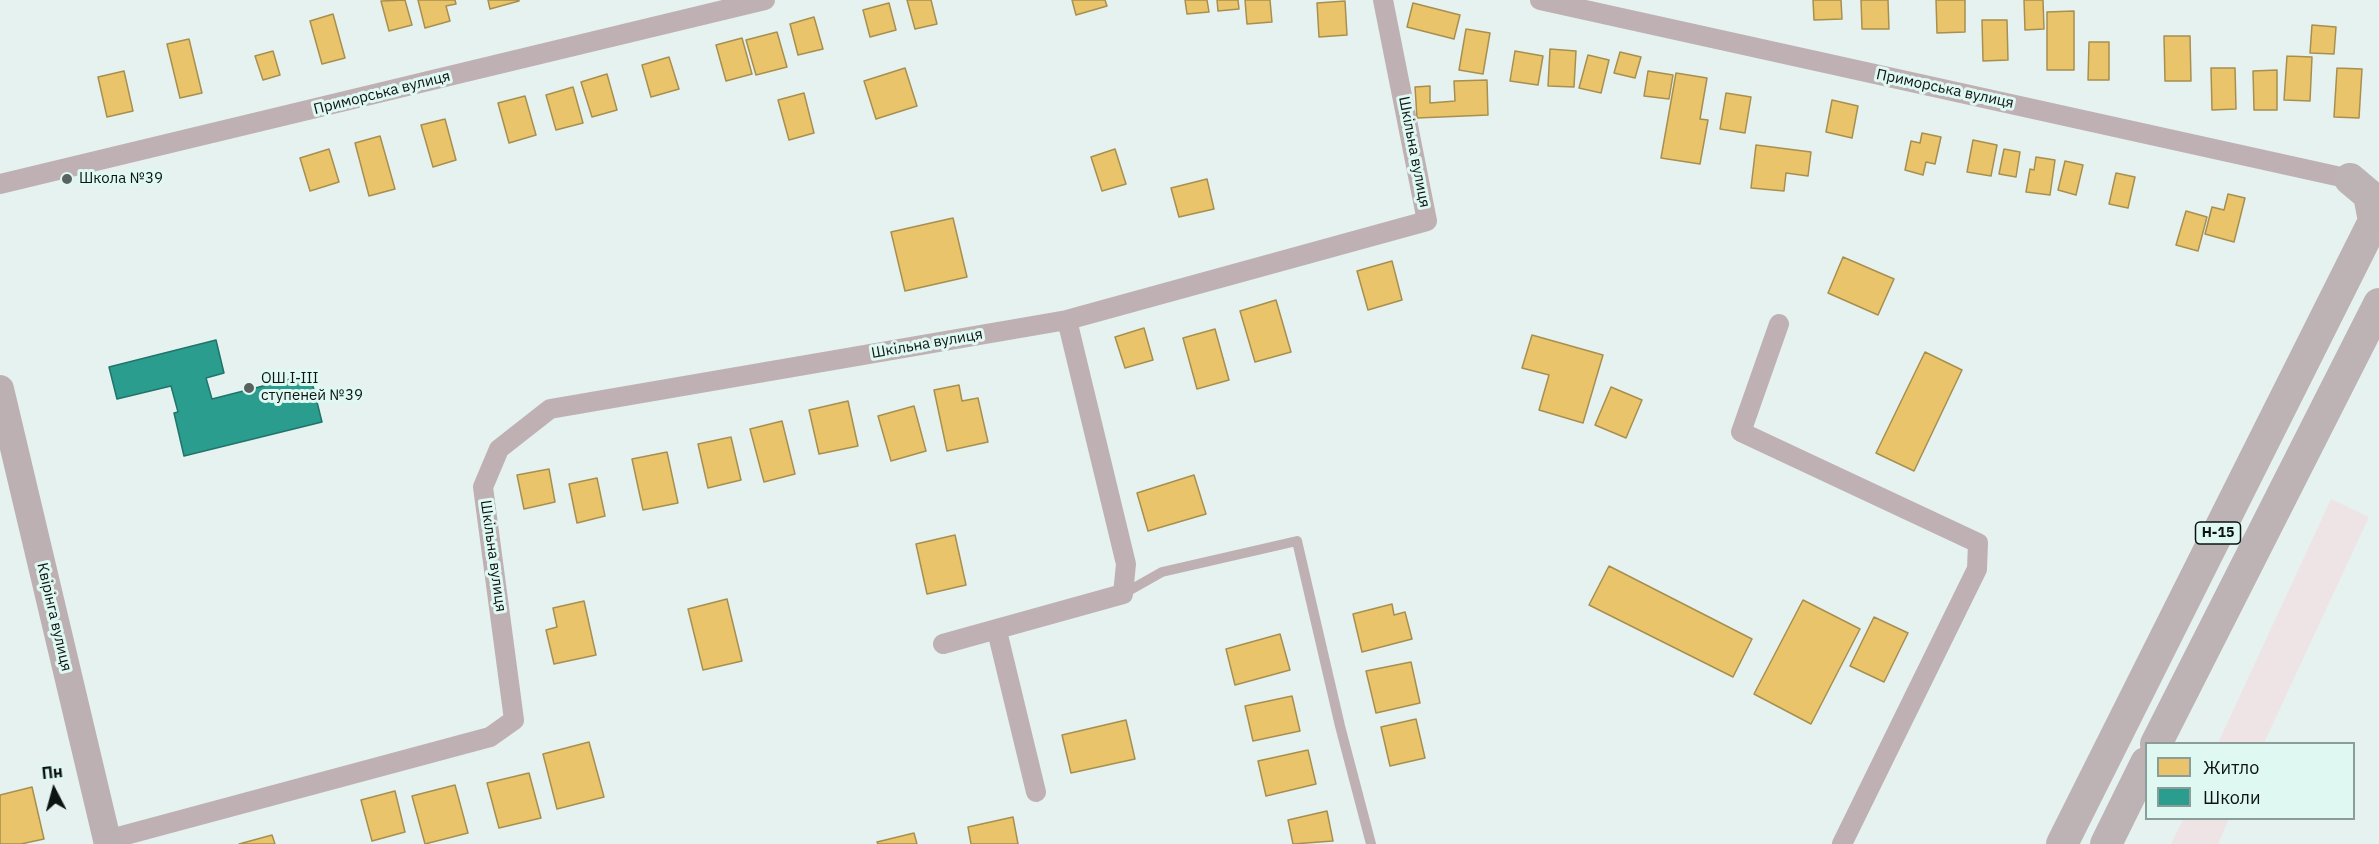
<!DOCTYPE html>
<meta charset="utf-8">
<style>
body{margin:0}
#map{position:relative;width:2379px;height:844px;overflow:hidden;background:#e6f2ef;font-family:"IBM Plex Sans",sans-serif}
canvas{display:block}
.legend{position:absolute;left:2145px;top:742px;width:210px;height:78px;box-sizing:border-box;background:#e0f8f2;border:2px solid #8b9d98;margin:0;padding:8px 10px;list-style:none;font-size:18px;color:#0c1412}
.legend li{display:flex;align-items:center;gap:12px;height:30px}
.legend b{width:30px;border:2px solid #8b9d98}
.north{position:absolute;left:24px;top:760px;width:60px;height:60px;-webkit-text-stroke:4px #e0f8f2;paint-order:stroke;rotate:354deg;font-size:16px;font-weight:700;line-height:24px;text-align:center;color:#0c1412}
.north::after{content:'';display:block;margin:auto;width:21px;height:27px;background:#0c1412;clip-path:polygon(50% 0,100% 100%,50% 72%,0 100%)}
</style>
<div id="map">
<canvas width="2379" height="844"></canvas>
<ul class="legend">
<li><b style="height:16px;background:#e9c46a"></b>Житло</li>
<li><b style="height:16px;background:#2a9d8f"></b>Школи</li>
</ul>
<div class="north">Пн</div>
</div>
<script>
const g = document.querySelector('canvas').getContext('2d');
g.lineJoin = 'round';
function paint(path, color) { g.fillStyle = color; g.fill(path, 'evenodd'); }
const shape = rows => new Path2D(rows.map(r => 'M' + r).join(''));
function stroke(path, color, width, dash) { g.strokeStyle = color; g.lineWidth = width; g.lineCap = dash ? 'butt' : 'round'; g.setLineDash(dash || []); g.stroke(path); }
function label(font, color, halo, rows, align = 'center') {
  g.font = font + ' "IBM Plex Sans",sans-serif'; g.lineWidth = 6; g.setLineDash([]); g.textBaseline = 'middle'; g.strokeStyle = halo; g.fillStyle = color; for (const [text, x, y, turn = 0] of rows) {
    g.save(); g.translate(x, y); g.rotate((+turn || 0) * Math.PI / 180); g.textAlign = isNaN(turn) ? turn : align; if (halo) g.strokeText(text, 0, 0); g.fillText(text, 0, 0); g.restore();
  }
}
paint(shape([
 [2331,499,2369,517,2264,743,2218,743],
 [2183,819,2183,818,2229,819,2218,844,2171,844]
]), '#efe4e5');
const homes = shape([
 [405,0,412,25,389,31,381,1,405,0],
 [418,0,455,0,456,4,446,6,450,21,425,28,418,0],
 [488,0,519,0,519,1,490,9,488,0],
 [907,0,931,0,937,24,915,29,907,0],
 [1072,0,1105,0,1107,6,1076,15,1072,0],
 [1185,0,1207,0,1209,12,1187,14,1185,0],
 [1217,0,1238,0,1239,9,1218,11,1217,0],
 [1245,0,1270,0,1272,22,1247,24,1245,0],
 [1813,0,1841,0,1842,19,1814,20,1813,0],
 [1861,0,1888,0,1889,29,1862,29,1861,0],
 [1936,0,1965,0,1965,32,1937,33,1936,0],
 [2024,0,2043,0,2044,29,2025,30,2024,0],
 [1345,1,1347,35,1319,37,1317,3,1345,1],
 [889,3,896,30,870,37,863,10,889,3],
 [1413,3,1460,15,1454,39,1407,27,1413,3],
 [2074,11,2074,70,2047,70,2047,12,2074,11],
 [333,14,345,58,322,64,310,21,333,14],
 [814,17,823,49,798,55,790,24,814,17],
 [1982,20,2007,20,2008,60,1983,61,1982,20],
 [2312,25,2336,27,2334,54,2310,53,2312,25],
 [1466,29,1490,33,1483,74,1459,70,1466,29],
 [777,32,787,67,756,75,746,40,777,32],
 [2164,36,2190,36,2191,81,2165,81,2164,36],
 [742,38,752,74,726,81,716,45,742,38],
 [189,39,202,93,180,98,167,44,189,39],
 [2089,42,2109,42,2109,80,2088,80,2089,42],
 [1550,49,1576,51,1574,87,1548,86,1550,49],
 [273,51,280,75,263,80,255,56,273,51],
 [1515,51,1543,56,1538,85,1510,81,1515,51],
 [1620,52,1641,57,1635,78,1614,73,1620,52],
 [1588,55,1609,60,1601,93,1579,88,1588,55],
 [2287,56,2312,57,2310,101,2284,100,2287,56],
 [669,57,679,89,651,97,642,65,669,57],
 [905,68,917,106,876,119,864,81,905,68],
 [2211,68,2235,68,2236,109,2212,110,2211,68],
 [2337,68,2362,69,2359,118,2334,117,2337,68],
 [2277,70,2277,110,2254,110,2253,71,2277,70],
 [124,71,133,111,107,117,98,77,124,71],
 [1648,71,1673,75,1669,99,1644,96,1648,71],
 [1676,73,1707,78,1700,119,1708,120,1700,164,1661,158,1676,73],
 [607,74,617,110,592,117,581,82,607,74],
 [1487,80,1488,115,1417,118,1415,87,1430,86,1430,103,1455,101,1454,81,1487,80],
 [573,87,583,123,556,130,546,95,573,87],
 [804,93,814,133,789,140,778,100,804,93],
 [1726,93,1751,97,1745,133,1720,129,1726,93],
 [525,96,536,135,509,143,498,103,525,96],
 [1832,100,1858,106,1852,138,1826,132,1832,100],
 [445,119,456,160,433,167,421,125,445,119],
 [1922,133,1941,137,1935,164,1926,162,1923,175,1905,170,1911,141,1920,143,1922,133],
 [380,136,395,189,369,196,355,143,380,136],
 [1973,140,1997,145,1991,176,1967,172,1973,140],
 [1756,145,1811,152,1808,176,1786,173,1784,191,1751,188,1756,145],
 [329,149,339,182,310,191,300,158,329,149],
 [1115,149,1126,184,1102,191,1091,157,1115,149],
 [2004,149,2020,152,2016,177,1999,174,2004,149],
 [2036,157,2055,160,2050,195,2026,192,2030,169,2034,170,2036,157],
 [2065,161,2083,165,2076,195,2058,190,2065,161],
 [2116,173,2135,177,2128,208,2109,204,2116,173],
 [1207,179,1214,209,1179,217,1171,188,1207,179],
 [2228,194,2245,198,2234,242,2205,234,2212,207,2224,210,2228,194],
 [2186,211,2207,217,2198,251,2176,245,2186,211],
 [953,218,967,277,905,291,891,232,953,218],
 [1843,257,1894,279,1878,315,1828,293,1843,257],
 [1392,261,1402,300,1368,310,1357,271,1392,261],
 [1276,300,1291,352,1255,362,1240,311,1276,300],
 [1144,328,1153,360,1125,368,1115,337,1144,328],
 [1215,329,1229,380,1197,389,1183,338,1215,329],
 [1532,335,1603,355,1583,423,1539,410,1549,375,1522,368,1532,335],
 [1925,352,1962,370,1914,471,1876,453,1925,352],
 [959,385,962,401,978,398,988,442,947,451,934,390,959,385],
 [1611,387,1642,400,1626,438,1595,425,1611,387],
 [848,401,858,446,819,454,809,410,848,401],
 [914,406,926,451,891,461,878,416,914,406],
 [782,421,795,474,764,482,750,429,782,421],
 [731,437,741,480,708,488,698,444,731,437],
 [667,452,678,503,643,510,632,459,667,452],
 [549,469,555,502,524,509,517,475,549,469],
 [1194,475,1206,514,1148,531,1137,493,1194,475],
 [597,478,605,516,577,523,569,484,597,478],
 [955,535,966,585,927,594,916,544,955,535],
 [1609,566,1752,639,1733,677,1589,605,1609,566],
 [727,599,742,661,703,670,688,609,727,599],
 [1803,600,1860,629,1811,724,1754,694,1803,600],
 [584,601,596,655,554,664,546,630,557,627,553,608,584,601],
 [1392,604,1394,615,1405,612,1412,639,1362,652,1353,614,1392,604],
 [1874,617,1908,633,1884,682,1850,666,1874,617],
 [1280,634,1290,670,1235,685,1226,649,1280,634],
 [1411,662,1420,703,1376,713,1366,671,1411,662],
 [1292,696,1300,731,1253,741,1245,706,1292,696],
 [1416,719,1425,758,1390,766,1381,727,1416,719],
 [1126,720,1135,759,1071,773,1062,735,1126,720],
 [589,742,604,797,557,809,543,754,589,742],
 [1308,750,1316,784,1266,796,1258,761,1308,750],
 [529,773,541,818,499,828,487,783,529,773],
 [455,785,468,833,425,844,412,796,455,785],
 [32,787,44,839,21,844,0,844,0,795,32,787],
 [395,791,405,832,372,841,361,800,395,791],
 [1327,811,1333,841,1293,844,1288,820,1327,811],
 [1013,817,1018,844,971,844,968,827,1013,817],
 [914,833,917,844,878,844,877,842,914,833],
 [272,835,275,844,239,844,272,835]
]);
paint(homes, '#e9c46a');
stroke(homes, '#a78f50', 1.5);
const schools = shape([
 [216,340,224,373,206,378,212,399,310,374,322,422,184,456,174,413,178,412,171,386,117,399,109,367,216,340]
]);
paint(schools, '#2a9d8f');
stroke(schools, '#21746a', 1.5);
stroke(shape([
 [1123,594,1162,572,1297,541,1340,726,1371,844]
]), '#bfb1b3', 10);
stroke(shape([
 [1540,0,2350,179],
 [0,184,765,0],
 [1779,324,1741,432,1978,543,1977,569,1842,844],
 [997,631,1036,792],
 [943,644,1123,594,1126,564,1067,320],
 [107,840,490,737,514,720,483,487,499,449,550,409,1067,320,1427,221,1383,0]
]), '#bfb1b3', 20);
stroke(shape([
 [0,389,108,844]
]), '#bdb0b2', 28);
stroke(shape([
 [2350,179,2369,195,2374,221],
 [2156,744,2379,304],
 [2062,844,2379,211],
 [2106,844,2146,763]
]), '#bdb2b4', 32);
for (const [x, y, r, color] of [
 [67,179,6,"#58625f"],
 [249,388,6,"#58625f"]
]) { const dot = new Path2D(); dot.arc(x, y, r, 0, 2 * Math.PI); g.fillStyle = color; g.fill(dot); stroke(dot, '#e0f8f2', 2); }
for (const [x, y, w] of [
 [2218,533,45]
]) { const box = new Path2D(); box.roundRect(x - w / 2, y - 11, w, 22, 4.5); g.fillStyle = '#e0f8f2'; g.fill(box); stroke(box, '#0c1412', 1.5); }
label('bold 14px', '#0c1412', null, [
 ["Н-15",2218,533]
]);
label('15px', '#0c1412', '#e0f8f2', [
 ["Приморська вулиця",1945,89,12],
 ["Приморська вулиця",382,93,-14],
 ["Шкільна вулиця",1414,152,79],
 ["Шкільна вулиця",927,344,-10],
 ["Шкільна вулиця",493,556,82],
 ["Квірінга вулиця",54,617,77]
]);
label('15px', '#0c1412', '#e0f8f2', [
 ["Школа №39",79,179],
 ["ОШ I-III",261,379],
 ["ступеней №39",261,396]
], 'left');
</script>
